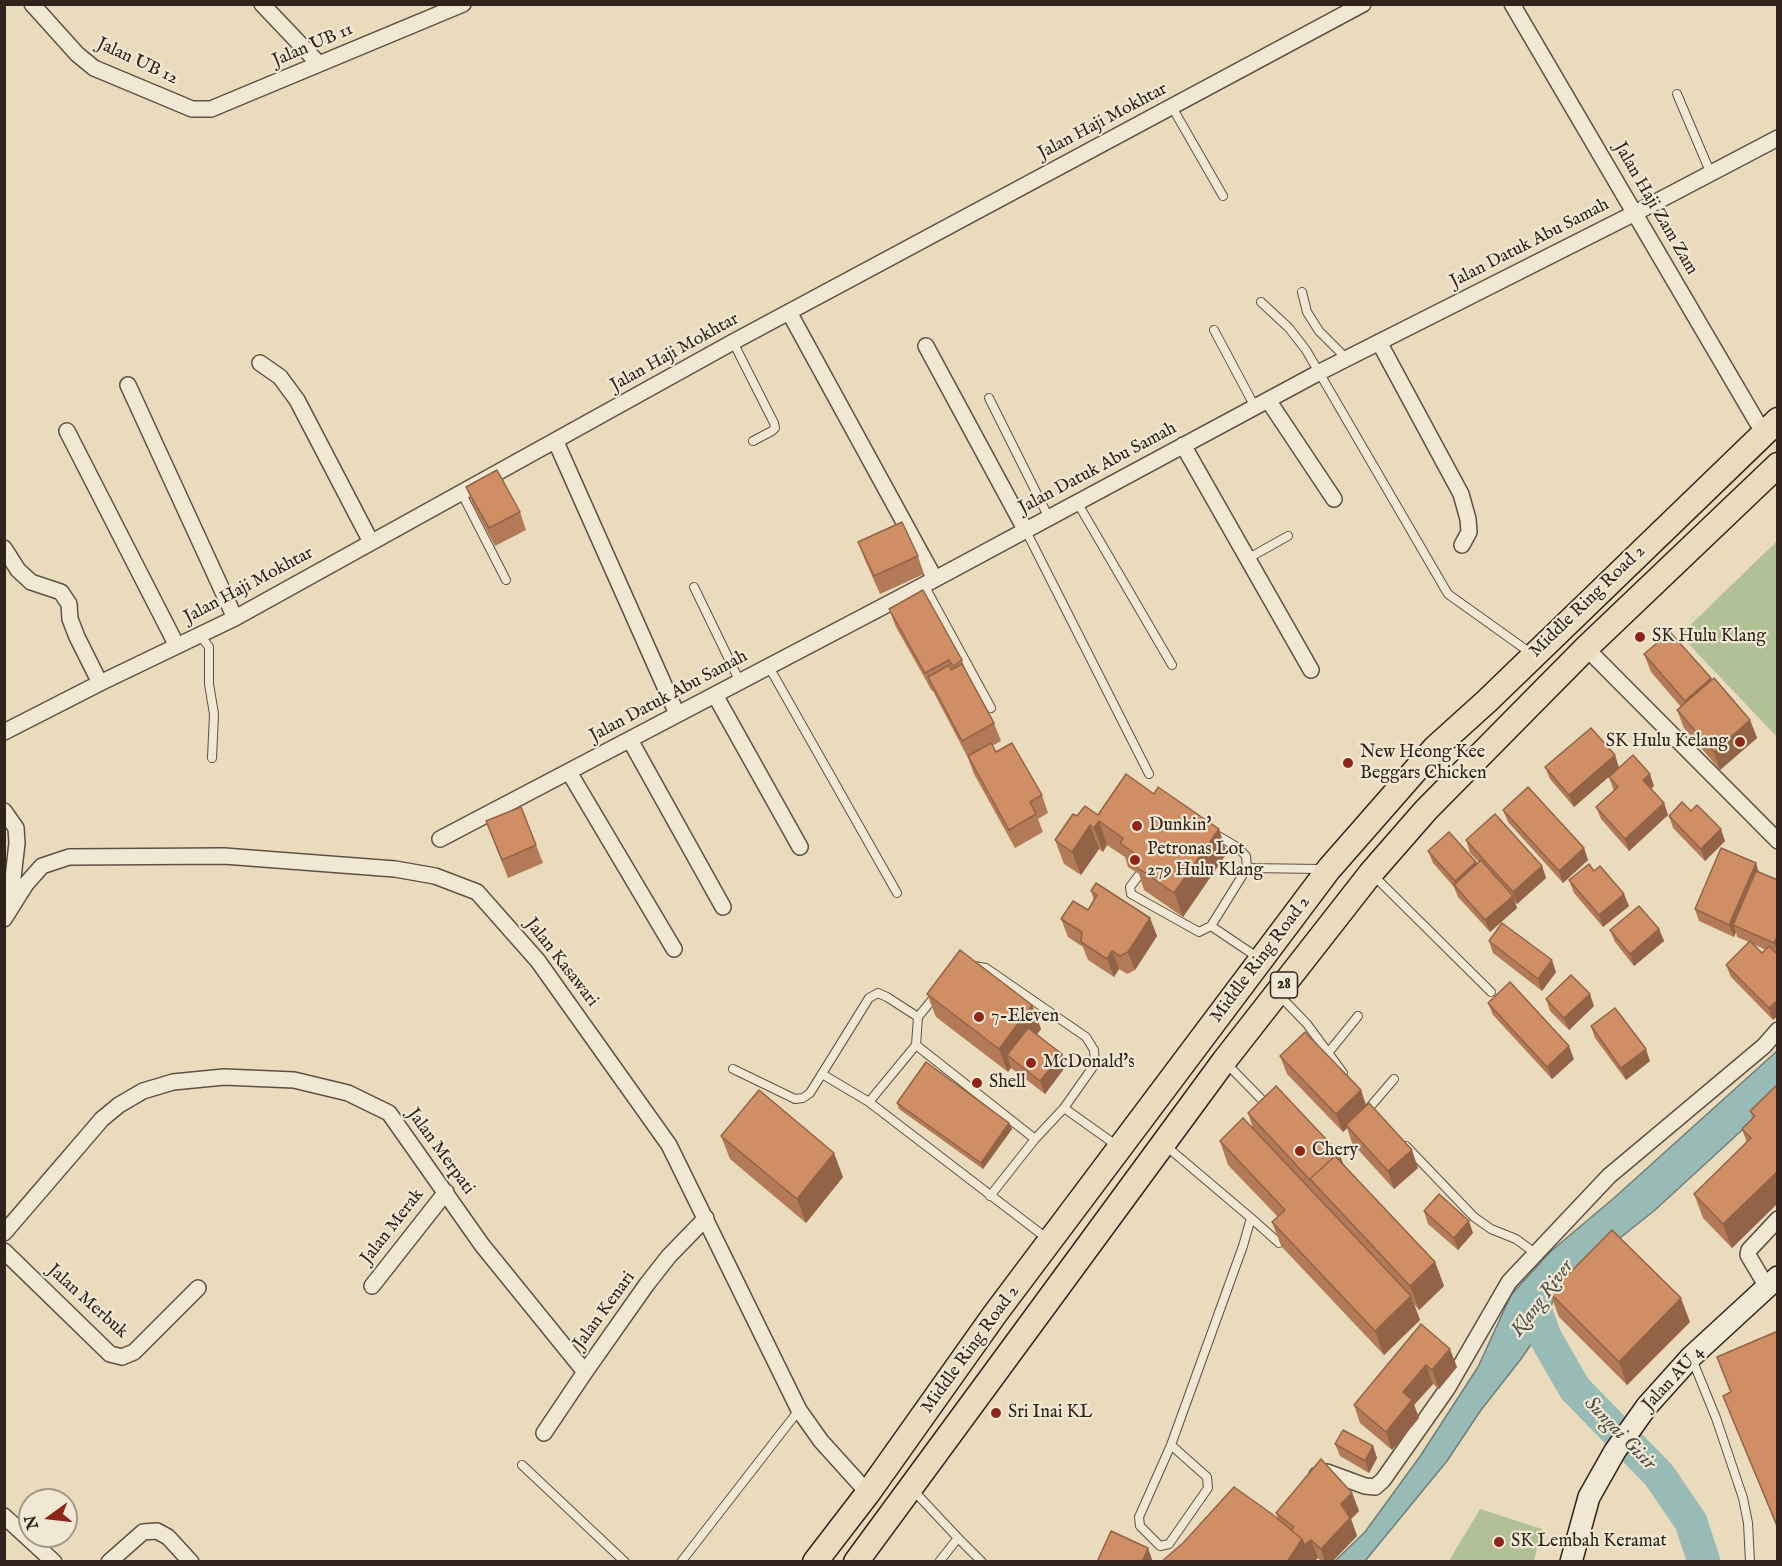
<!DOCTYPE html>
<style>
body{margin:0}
#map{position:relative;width:1782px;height:1566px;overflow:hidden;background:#eadbbd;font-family:"IM FELL English",serif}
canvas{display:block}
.frame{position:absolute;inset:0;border:6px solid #30231c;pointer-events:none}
.north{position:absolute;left:18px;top:1488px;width:60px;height:60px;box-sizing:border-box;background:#f1e8d4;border:2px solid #a4998a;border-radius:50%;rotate:255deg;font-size:16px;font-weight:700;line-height:24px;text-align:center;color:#30231c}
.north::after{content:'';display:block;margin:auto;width:21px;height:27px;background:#8f2418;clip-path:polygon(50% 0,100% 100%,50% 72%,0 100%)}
</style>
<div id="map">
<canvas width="1782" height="1566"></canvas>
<div class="frame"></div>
<div class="north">N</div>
</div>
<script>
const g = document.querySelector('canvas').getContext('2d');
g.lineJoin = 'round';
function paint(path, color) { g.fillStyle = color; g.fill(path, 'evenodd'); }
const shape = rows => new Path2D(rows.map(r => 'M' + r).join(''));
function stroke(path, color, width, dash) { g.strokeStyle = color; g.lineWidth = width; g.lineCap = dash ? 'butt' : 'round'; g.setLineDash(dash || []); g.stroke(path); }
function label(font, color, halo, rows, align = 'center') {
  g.font = font + ' "IM FELL English",serif'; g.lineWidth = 4.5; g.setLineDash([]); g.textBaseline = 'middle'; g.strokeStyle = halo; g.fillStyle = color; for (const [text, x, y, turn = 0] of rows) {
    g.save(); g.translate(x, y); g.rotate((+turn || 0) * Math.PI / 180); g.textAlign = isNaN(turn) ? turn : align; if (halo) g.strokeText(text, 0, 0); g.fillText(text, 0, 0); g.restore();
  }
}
paint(shape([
 [1777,541,1777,737,1680,635],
 [1480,1509,1542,1529,1534,1561,1449,1561]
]), '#b2c195');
const water = shape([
 [1777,1051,1777,1098,1655,1210,1580,1270,1555,1293,1547,1321,1521,1359,1481,1410,1447,1461,1365,1561,1334,1562,1365,1532,1421,1455,1478,1367,1511,1295,1550,1252,1614,1198,1777,1051]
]);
paint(water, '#98bbb5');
stroke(water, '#6e7e78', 1.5);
stroke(shape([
 [1534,1306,1545,1337,1575,1389,1659,1475,1691,1522,1704,1562]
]), '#98bbb5', 33);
const service = shape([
 [1677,94,1711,174],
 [1172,107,1223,196],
 [1302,292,1307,312,1319,331,1347,359],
 [1261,302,1289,328,1306,350,1448,594,1532,654],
 [1214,330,1255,407],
 [733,342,774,423,775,428,772,431,753,441],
 [989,398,1049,518],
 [462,494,506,580],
 [1077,502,1172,665],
 [1026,531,1149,774],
 [1247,559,1288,536],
 [924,585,991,708],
 [694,587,740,682],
 [200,635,209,647,209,684,214,714,212,758],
 [769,667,897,893],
 [1213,833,1237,847,1246,856,1247,868],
 [1145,867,1130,887,1131,894,1199,932,1211,926],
 [1373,875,1491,992],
 [1260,959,1211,926,1247,868,1322,869],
 [974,966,986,968,1086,1037,1094,1050,1095,1064,1064,1108,1035,1139,990,1196],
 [936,995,918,1017,916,1045,869,1102,1049,1240],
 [1279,995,1307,1024,1343,1073],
 [916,1045,1035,1139],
 [1328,1053,1358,1016],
 [1226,1063,1267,1105],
 [733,1069,795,1099,803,1098,810,1093,869,998,878,993,887,997,918,1017],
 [822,1074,869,1102],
 [1370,1107,1394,1079],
 [1064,1108,1116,1145],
 [1166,1146,1251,1218,1243,1246,1171,1445,1139,1517,1140,1526,1160,1546,1169,1544,1208,1488,1207,1477,1171,1445],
 [1406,1146,1474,1217,1491,1229,1516,1239,1535,1253],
 [1251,1218,1279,1243],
 [1692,1359,1716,1418,1743,1498,1748,1523,1750,1562],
 [522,1465,625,1562],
 [912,1489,958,1538,939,1562],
 [958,1538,982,1562],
 [681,1562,799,1410]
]);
const minor = shape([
 [32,4,77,54,94,68,192,109,211,109,463,4],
 [262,4,319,64],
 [1512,4,1764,434],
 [789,312,935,579],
 [1379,342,1461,494,1468,519,1469,532,1462,545],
 [926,346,1026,531],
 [260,363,280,377,297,400,371,542],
 [128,385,235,618],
 [1268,400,1334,499],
 [67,431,177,646],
 [556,442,677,714],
 [1183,445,1311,670],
 [4,548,18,570,31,582,61,592,69,604,70,619,77,637,100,683],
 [1586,648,1778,841],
 [715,695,800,847],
 [4,732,100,683,235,618,733,342,1363,4],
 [630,740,723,907],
 [569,772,674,949],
 [4,811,16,828,17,843,10,904],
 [440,839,924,585,1320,372,1635,213,1778,138],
 [4,919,26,884,42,866,69,857,224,856,395,869,435,876,477,892,538,961,669,1145,799,1410,821,1441,868,1493],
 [4,1233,102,1119,119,1105,143,1091,173,1082,224,1077,294,1080,348,1093,389,1113,482,1245,585,1372],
 [4,1251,110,1354,122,1357,134,1352,198,1288],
 [372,1286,446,1192],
 [1767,1287,1748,1255,1749,1250,1778,1219],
 [544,1433,585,1372,647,1284,669,1256,706,1218],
 [1317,1475,1327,1472,1365,1486,1375,1487,1383,1480,1447,1389,1509,1282,1609,1176,1764,1046,1778,1030],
 [4,1516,54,1562],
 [109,1562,143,1532,157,1531,168,1537,191,1562]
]);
const secondary = shape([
 [1571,1562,1589,1497,1615,1451,1647,1406,1691,1357,1778,1277]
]);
const trunk = shape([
 [815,1562,868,1493,995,1314,1329,869,1435,748,1487,701,1778,420],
 [856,1562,1224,1061,1371,873,1426,810,1586,648,1778,465]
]);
stroke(service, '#5e5144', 10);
stroke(minor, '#5e5144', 18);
stroke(secondary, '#30231c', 24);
stroke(trunk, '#30231c', 27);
stroke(service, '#f1e8d4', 8);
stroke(minor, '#f1e8d4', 15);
stroke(secondary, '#f1e8d4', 21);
stroke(trunk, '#eadbbd', 24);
paint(shape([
 [466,487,520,512,526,530,495,546,473,505],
 [858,542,918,556,924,574,880,594,865,560],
 [889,609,962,660,966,672,994,723,1001,741,992,746,996,752,1042,795,1048,813,1038,819,1043,832,1015,848,974,774,968,758,933,691,932,691,896,627],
 [1644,654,1711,680,1750,720,1757,738,1720,770,1684,728,1677,710,1681,707,1651,672],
 [1615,755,1619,768,1574,807,1550,779,1545,767],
 [1609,777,1654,786,1651,789,1664,803,1668,815,1629,851,1601,819,1596,807,1614,791],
 [1503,810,1584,848,1588,860,1563,883,1508,822],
 [1691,811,1725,841,1705,861,1673,828,1669,816],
 [1098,815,1227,853,1183,917,1144,890,1139,874,1128,867,1125,857,1107,845,1103,852,1099,849,1081,875,1064,864,1055,840,1077,816],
 [486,821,536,845,543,863,508,878],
 [1466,840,1542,866,1546,878,1517,904,1515,902,1517,908,1490,932,1458,897,1454,887,1433,863,1428,851,1476,862,1477,864,1479,862,1470,853],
 [1594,871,1629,906,1603,927,1574,893,1569,880],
 [1759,872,1778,880,1778,955,1773,1020,1731,977,1726,965,1749,942,1737,937,1736,932,1734,937,1699,921,1695,909],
 [1753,944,1766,950,1762,953],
 [1091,891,1150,918,1157,936,1135,970,1127,974,1119,969,1114,977,1088,960,1083,947,1068,937,1061,919,1088,910,1094,900],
 [1659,929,1664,941,1634,966,1615,942,1610,930],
 [1489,941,1556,972,1542,991,1493,953],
 [927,994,1032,1005,1041,1029,1037,1034,1062,1054,1066,1066,1045,1094,1011,1068,1008,1072,936,1017],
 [1546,999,1594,1006,1569,1030,1550,1011],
 [1488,1003,1574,1059,1552,1079,1493,1015],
 [1591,1026,1650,1061,1626,1080,1595,1038],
 [1280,1056,1361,1090,1366,1106,1418,1168,1394,1189,1352,1143,1347,1128,1343,1132,1287,1074],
 [1778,1084,1778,1203,1732,1248,1703,1218,1694,1194,1747,1143,1742,1129,1753,1118,1750,1111],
 [897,1103,1009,1123,1012,1129,983,1169,899,1109],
 [1248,1113,1339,1153,1343,1164,1435,1262,1444,1286,1419,1310,1414,1304,1420,1320,1384,1355,1281,1246,1272,1222,1278,1217,1228,1165,1220,1141,1253,1129],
 [721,1136,843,1177,806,1223,730,1159],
 [1424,1211,1473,1233,1458,1250,1428,1224],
 [1550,1293,1690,1322,1627,1385,1559,1317],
 [1421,1324,1457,1367,1439,1389,1433,1384,1414,1405,1419,1418,1392,1450,1360,1423,1354,1405],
 [1778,1331,1778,1530,1723,1396,1731,1392,1717,1357],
 [1335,1444,1373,1446,1377,1458,1369,1473,1340,1456],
 [1352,1493,1359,1511,1351,1519,1357,1536,1332,1562,1322,1562,1318,1558,1313,1562,1161,1562,1278,1519,1276,1513]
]), '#b37a57');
paint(shape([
 [1711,678,1717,697,1692,719,1685,701],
 [1750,720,1757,738,1720,770,1714,752],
 [1615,755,1619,768,1574,807,1569,795],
 [1650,774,1654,786,1647,792,1643,780],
 [1664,803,1668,815,1629,851,1625,839],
 [1099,821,1107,845,1103,852,1094,828],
 [1090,825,1099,849,1081,875,1072,852],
 [1219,829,1227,853,1183,917,1174,893],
 [1721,829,1725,841,1705,861,1701,849],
 [1584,848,1588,860,1563,883,1559,871],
 [1476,862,1481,874,1458,891,1455,881],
 [1756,863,1760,876,1733,925,1736,932,1734,937,1729,925],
 [1542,866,1546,878,1517,904,1513,892],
 [1624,894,1629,906,1603,927,1599,915],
 [1513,896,1517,908,1490,932,1485,920],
 [1150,918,1157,936,1135,970,1128,952],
 [1659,929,1664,941,1634,966,1630,954],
 [1778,934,1778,953,1774,943],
 [1112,951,1119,969,1114,977,1107,959],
 [1552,960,1556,972,1542,991,1538,979],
 [1590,994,1594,1006,1569,1030,1564,1018],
 [1778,1000,1778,1016,1773,1020,1769,1008],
 [1032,1005,1041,1029,1016,1062,1007,1055,1011,1067,1008,1072,999,1049],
 [1569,1046,1574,1059,1552,1079,1547,1067],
 [1646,1049,1650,1061,1626,1080,1621,1068],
 [1062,1054,1066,1066,1045,1094,1040,1081],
 [1361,1090,1367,1108,1346,1125,1347,1128,1343,1132,1336,1114],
 [1009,1123,1012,1129,983,1169,981,1163],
 [1412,1150,1418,1168,1394,1189,1388,1171],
 [834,1153,843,1177,806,1223,797,1199],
 [1339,1153,1346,1171,1311,1180],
 [1778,1171,1778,1203,1732,1248,1723,1224],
 [1469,1221,1473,1233,1458,1250,1454,1238],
 [1435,1262,1444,1286,1419,1310,1410,1286],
 [1411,1296,1420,1320,1384,1355,1375,1331],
 [1681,1298,1690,1322,1627,1385,1619,1362],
 [1450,1349,1457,1367,1439,1389,1432,1370],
 [1426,1365,1433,1384,1414,1405,1419,1418,1392,1450,1386,1432,1403,1392],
 [1373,1446,1377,1458,1369,1473,1365,1461],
 [1352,1493,1359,1511,1351,1519,1357,1536,1332,1562,1325,1562,1321,1549,1341,1504],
 [1302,1539,1311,1540,1318,1558,1313,1562,1287,1562],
 [1148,1548,1153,1562,1142,1562]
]), '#926347');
const building = shape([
 [497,470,520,512,489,528,466,487,497,470],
 [902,522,918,556,874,576,858,542,902,522],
 [923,590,962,660,953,666,949,660,925,673,889,609,923,590],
 [1670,632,1711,678,1685,701,1644,654,1670,632],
 [962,664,994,723,962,741,928,677,949,665,951,670,962,664],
 [1714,678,1750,720,1714,752,1677,710,1714,678],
 [1591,728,1615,755,1569,795,1545,767,1591,728],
 [991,743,996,752,1012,743,1042,795,1030,802,1036,814,1009,830,968,756,991,743],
 [1633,755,1650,774,1643,780,1664,803,1625,839,1596,807,1618,787,1609,777,1633,755],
 [1126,774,1154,794,1158,787,1219,829,1174,893,1135,866,1141,858,1120,843,1123,838,1099,821,1094,828,1090,825,1072,852,1055,840,1073,814,1077,816,1085,806,1098,815,1126,774],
 [1528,787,1584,848,1559,871,1503,810,1528,787],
 [1682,802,1691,811,1697,805,1721,829,1701,849,1669,816,1682,802],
 [521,807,536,845,502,860,486,821,521,807],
 [1495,814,1542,866,1513,892,1466,840,1495,814],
 [1449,832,1476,862,1455,881,1428,851,1449,832],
 [1721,848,1756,863,1729,925,1695,909,1721,848],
 [1481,860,1513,896,1485,920,1454,885,1481,860],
 [1589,864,1594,871,1600,866,1624,894,1599,915,1569,880,1589,864],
 [1756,871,1778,880,1778,934,1774,943,1733,925,1756,871],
 [1096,883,1150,918,1128,952,1120,956,1112,951,1107,959,1081,942,1082,932,1061,919,1073,901,1088,910,1097,895,1091,891,1096,883],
 [1639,906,1659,929,1630,954,1610,930,1639,906],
 [1502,923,1552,960,1538,979,1489,941,1502,923],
 [1750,941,1762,953,1769,946,1778,955,1778,1000,1769,1008,1726,965,1750,941],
 [960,950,1032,1005,999,1049,927,994,960,950],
 [1571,975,1590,994,1564,1018,1546,999,1571,975],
 [1510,982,1569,1046,1547,1067,1488,1003,1510,982],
 [1615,1008,1646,1049,1621,1068,1591,1026,1615,1008],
 [1028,1028,1062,1054,1040,1081,1007,1055,1028,1028],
 [1305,1032,1361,1090,1336,1114,1280,1056,1305,1032],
 [926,1062,1009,1123,981,1163,897,1103,926,1062],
 [1778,1084,1778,1171,1723,1224,1694,1194,1751,1138,1742,1129,1755,1116,1750,1111,1778,1084],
 [1276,1086,1339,1153,1336,1156,1335,1156,1310,1179,1310,1180,1248,1113,1276,1086],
 [759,1090,834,1153,797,1199,721,1136,759,1090],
 [1369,1103,1412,1150,1388,1171,1346,1125,1369,1103],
 [1243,1118,1411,1296,1375,1331,1272,1222,1285,1210,1220,1141,1243,1118],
 [1335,1156,1435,1262,1410,1286,1310,1179,1335,1156],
 [1439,1194,1469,1221,1454,1238,1424,1211,1439,1194],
 [1612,1230,1681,1298,1619,1362,1550,1293,1612,1230],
 [1421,1324,1450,1349,1432,1370,1426,1365,1403,1392,1412,1400,1386,1432,1354,1405,1421,1324],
 [1778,1331,1778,1528,1723,1396,1731,1392,1717,1357,1778,1331],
 [1343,1430,1373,1446,1365,1461,1335,1444,1343,1430],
 [1321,1459,1352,1493,1341,1504,1350,1518,1321,1549,1311,1540,1304,1545,1302,1539,1291,1530,1294,1527,1276,1513,1321,1459],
 [1234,1487,1272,1514,1302,1539,1287,1562,1161,1562,1183,1543,1234,1487],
 [1111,1531,1148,1548,1142,1562,1097,1562,1111,1531]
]);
paint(building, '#d08e65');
stroke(building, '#926347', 1.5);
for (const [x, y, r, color] of [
 [1640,637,6,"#8f2418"],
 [1740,742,6,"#8f2418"],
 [1348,763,6,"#8f2418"],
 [1137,826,6,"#8f2418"],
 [1135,860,6,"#8f2418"],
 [979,1017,6,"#8f2418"],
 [1031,1063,6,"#8f2418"],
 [977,1083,6,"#8f2418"],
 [1300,1151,6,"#8f2418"],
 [996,1413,6,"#8f2418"],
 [1499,1542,6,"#8f2418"]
]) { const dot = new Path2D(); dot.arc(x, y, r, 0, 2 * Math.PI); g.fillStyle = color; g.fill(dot); stroke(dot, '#f1e8d4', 2); }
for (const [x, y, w] of [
 [1284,985,27]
]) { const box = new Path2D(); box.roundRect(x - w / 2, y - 13, w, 26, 4.5); g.fillStyle = '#f1e8d4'; g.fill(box); stroke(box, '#30231c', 1.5); }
label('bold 16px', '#30231c', null, [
 ["28",1284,985]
]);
label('18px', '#30231c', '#f1e8d4', [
 ["Jalan UB 11",313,46,-23],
 ["Jalan UB 12",137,62,25],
 ["Jalan Haji Mokhtar",1103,122,-28],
 ["Jalan Haji Zam Zam",1655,209,60],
 ["Jalan Datuk Abu Samah",1530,244,-27],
 ["Jalan Haji Mokhtar",675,353,-29],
 ["Jalan Datuk Abu Samah",1098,469,-28],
 ["Jalan Haji Mokhtar",249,586,-28],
 ["Middle Ring Road 2",1588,602,-44],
 ["Jalan Datuk Abu Samah",669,697,-28],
 ["Middle Ring Road 2",1261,960,-53],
 ["Jalan Kasawari",561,963,52],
 ["Jalan Merpati",440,1152,54],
 ["Jalan Merak",393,1227,-52],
 ["Jalan Merbuk",87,1302,42],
 ["Jalan Kenari",605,1311,-54],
 ["Middle Ring Road 2",971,1350,-54],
 ["Jalan AU 4",1674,1379,-47]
]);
label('18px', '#30231c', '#f1e8d4', [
 ["SK Hulu Klang",1652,637],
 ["SK Hulu Kelang",1728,742,"right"],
 ["New Heong Kee",1360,753],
 ["Beggars Chicken",1360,774],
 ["Dunkin'",1149,826],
 ["Petronas Lot",1147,850],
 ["279 Hulu Klang",1147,871],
 ["7-Eleven",991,1017],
 ["McDonald's",1043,1063],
 ["Shell",989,1083],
 ["Chery",1312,1151],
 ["Sri Inai KL",1008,1413],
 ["SK Lembah Keramat",1511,1542]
], 'left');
label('italic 20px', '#4f514a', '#f1e8d4', [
 ["Klang River",1543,1299,-53],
 ["Sungai Gisir",1619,1434,46]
]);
</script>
